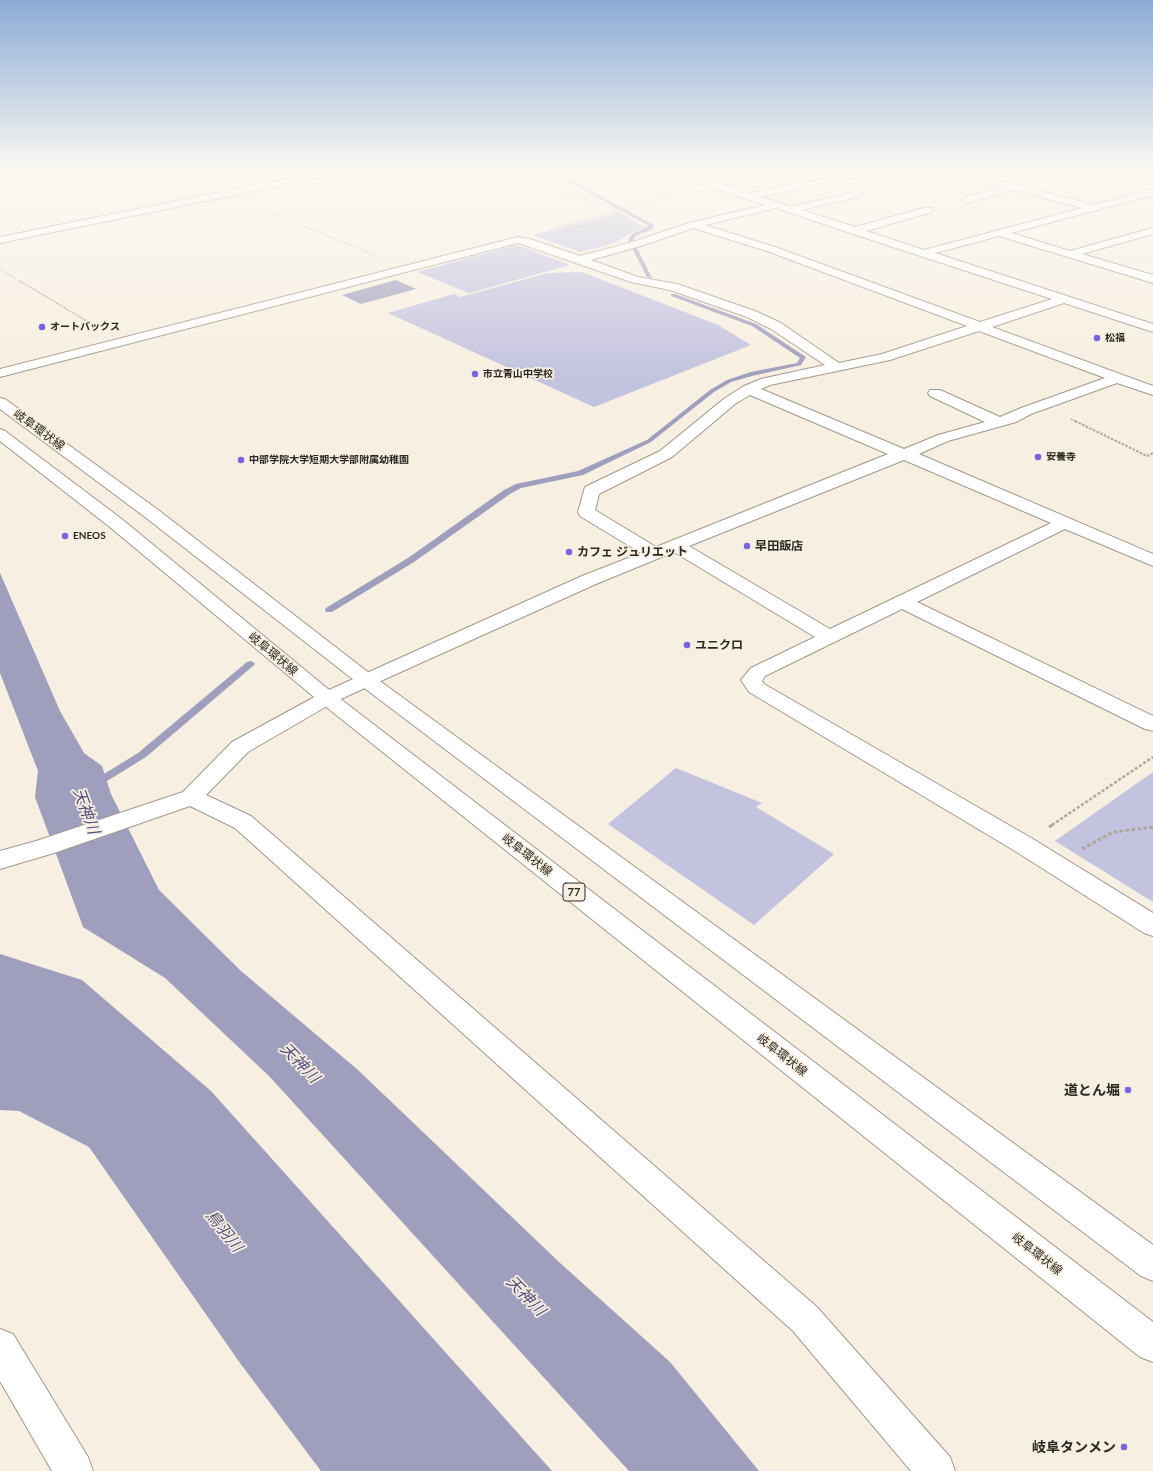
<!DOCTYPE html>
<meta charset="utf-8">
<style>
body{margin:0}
canvas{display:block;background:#f7efe1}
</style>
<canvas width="1153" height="1471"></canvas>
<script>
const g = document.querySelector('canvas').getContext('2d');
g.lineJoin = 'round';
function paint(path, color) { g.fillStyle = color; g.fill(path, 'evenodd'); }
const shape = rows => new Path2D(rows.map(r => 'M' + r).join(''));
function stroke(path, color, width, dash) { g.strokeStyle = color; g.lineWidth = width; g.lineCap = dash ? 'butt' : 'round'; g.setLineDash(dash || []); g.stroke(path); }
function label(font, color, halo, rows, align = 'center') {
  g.font = font + ' Lato,"Noto Sans JP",sans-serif'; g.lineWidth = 3.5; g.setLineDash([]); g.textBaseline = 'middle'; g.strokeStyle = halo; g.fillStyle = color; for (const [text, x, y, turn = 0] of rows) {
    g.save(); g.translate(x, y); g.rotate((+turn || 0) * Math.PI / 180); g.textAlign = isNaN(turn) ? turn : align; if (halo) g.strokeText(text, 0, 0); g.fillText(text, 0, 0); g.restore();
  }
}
paint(shape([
 [620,212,644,227,627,235,617,242,581,252,532,235],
 [517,245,570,265,469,293,417,272],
 [582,272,718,325,751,345,594,407,388,313,454,294,460,297,548,273],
 [676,768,762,803,756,807,834,854,754,925,608,824],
 [1153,772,1153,902,1055,841]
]), '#c3c2df');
paint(shape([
 [396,280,416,289,361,304,342,295],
 [0,573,60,711,84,753,102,766,111,794,159,890,241,971,358,1070,559,1262,670,1362,759,1471,629,1471,269,1076,165,978,83,927,35,797,38,771,0,673],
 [0,954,82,980,211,1091,552,1471,321,1471,240,1363,89,1147,19,1111,0,1110]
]), '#9f9ebc');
paint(shape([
 [549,171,554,171,654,225,652,229,636,236,633,240,652,278,647,277,628,240,632,234,649,226,549,171],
 [671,294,675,294,756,324,806,357,801,365,752,376,731,382,714,392,651,442,583,475,521,488,510,494,414,562,332,612,326,612,325,610,326,608,408,558,504,490,516,484,578,471,647,440,710,390,727,380,751,372,797,363,800,358,752,326,671,296,671,294],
 [250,661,253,662,255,664,253,666,146,757,99,786,91,786,90,784,91,782,138,753,247,662,250,661]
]), '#9f9ebc');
const minor = shape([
 [325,171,342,171,337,174,0,243,0,237,325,171],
 [667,171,679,171,708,180,759,171,777,171,773,174,719,183,750,193,862,171,878,171,874,174,761,197,791,207,858,191,861,192,863,194,861,196,802,210,855,227,924,208,932,208,933,210,932,212,866,231,924,250,1082,208,1015,190,967,203,963,202,962,200,963,198,1004,187,950,173,949,171,963,171,1094,205,1153,189,1153,195,1011,233,1070,251,1153,228,1153,234,1082,254,1153,275,1153,283,999,236,935,253,1153,324,1153,332,1064,303,992,327,1153,386,1153,395,1117,383,1031,414,1016,422,948,441,919,454,1153,554,1153,566,1065,529,917,602,1153,716,1153,731,1145,729,902,609,765,676,762,681,764,684,1033,839,1153,913,1153,936,1144,933,1015,851,749,692,741,680,751,668,815,637,674,552,596,584,334,702,248,752,206,795,251,816,817,1307,950,1457,955,1471,911,1471,793,1331,235,828,190,806,54,853,0,869,0,851,36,841,183,792,232,742,320,694,582,576,641,553,580,516,578,512,585,487,660,451,725,398,744,386,761,379,825,365,771,329,747,317,670,290,631,282,518,243,0,377,0,369,518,237,530,239,580,256,636,241,689,223,765,205,668,173,667,171],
 [776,208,850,233,1052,299,980,322,775,247,705,225,776,208],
 [693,228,767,251,967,326,882,354,839,363,781,323,755,311,677,284,638,277,591,260,644,245,693,228],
 [979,331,1105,378,1021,408,1000,417,940,390,930,390,928,393,930,396,985,422,938,435,904,449,761,389,770,385,890,360,979,331],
 [750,395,888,454,656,547,595,510,599,494,672,457,735,404,750,395],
 [904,460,1051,523,830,629,689,546,904,460],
 [0,1329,13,1334,88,1457,93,1471,52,1471,0,1381,0,1329]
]);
const major = shape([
 [0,398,5,399,157,509,373,676,1153,1245,1153,1281,1141,1276,359,684,145,517,0,409,0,398],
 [0,429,5,431,123,520,334,694,1153,1322,1153,1362,1140,1357,320,702,111,528,0,441,0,429]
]);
stroke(minor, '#a0998c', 2);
stroke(major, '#a0998c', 2);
stroke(shape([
 [167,171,189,179],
 [491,171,620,210],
 [260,208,374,255],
 [554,228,676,195],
 [566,231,617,217,629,224],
 [0,269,21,282]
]), '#ada79c', 1, [1.5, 1]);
stroke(shape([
 [20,281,95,326],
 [1071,419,1077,422]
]), '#ada79c', 1.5, [2, 1]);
stroke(shape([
 [1075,421,1147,456,1153,453]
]), '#ada79c', 2, [2.5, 1.5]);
stroke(shape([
 [1052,825,1153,757]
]), '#ada79c', 2.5, [3, 2]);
stroke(shape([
 [1049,827,1054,824],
 [1082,849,1113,832,1153,827]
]), '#ada79c', 3, [3.5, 2.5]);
paint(minor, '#fff');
paint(major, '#fff');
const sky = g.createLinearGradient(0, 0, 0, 377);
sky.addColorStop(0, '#8babd6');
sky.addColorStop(0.45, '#fbf8f2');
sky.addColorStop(1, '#fbf8f200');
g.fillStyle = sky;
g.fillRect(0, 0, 1153, 377);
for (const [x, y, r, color] of [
 [42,327,4,"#7863de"],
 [1097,338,4,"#7863de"],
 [475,374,4,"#7863de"],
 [1038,457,4,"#7863de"],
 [241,460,4,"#7863de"],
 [65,536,4,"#7863de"],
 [747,546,4,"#7863de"],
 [569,552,4,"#7863de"],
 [687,645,4,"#7863de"],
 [1128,1090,4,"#7863de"],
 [1124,1447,4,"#7863de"]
]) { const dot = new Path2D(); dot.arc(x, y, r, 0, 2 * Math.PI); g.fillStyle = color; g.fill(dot); stroke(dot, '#f7efe1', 1.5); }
label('bold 10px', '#2a2822', '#f7efe1', [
 ["オートバックス",50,327],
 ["松福",1105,338],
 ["市立青山中学校",483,374],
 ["安養寺",1046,457],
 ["中部学院大学短期大学部附属幼稚園",249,460],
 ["ENEOS",73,536]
], 'left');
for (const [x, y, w] of [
 [574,892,22]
]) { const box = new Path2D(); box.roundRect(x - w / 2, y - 9, w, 18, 3); g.fillStyle = '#f7efe1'; g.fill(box); stroke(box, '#2a2822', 1); }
label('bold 11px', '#2a2822', null, [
 ["77",574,892]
]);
label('12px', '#2a2822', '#f7efe1', [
 ["岐阜環状線",39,430,36],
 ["岐阜環状線",273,654,40],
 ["岐阜環状線",527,855,38],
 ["岐阜環状線",782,1055,38],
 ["岐阜環状線",1037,1254,38]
]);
label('bold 12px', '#2a2822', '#f7efe1', [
 ["早田飯店",755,546],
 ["カフェ ジュリエット",577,552],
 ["ユニクロ",695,645]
], 'left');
label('bold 14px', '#2a2822', '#f7efe1', [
 ["道とん堀",1120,1090],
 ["岐阜タンメン",1116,1447]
], 'right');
label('italic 16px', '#54517e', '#f7efe1', [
 ["天神川",86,811,70],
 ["天神川",300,1063,46],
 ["鳥羽川",224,1231,51],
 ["天神川",526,1296,46]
]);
</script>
